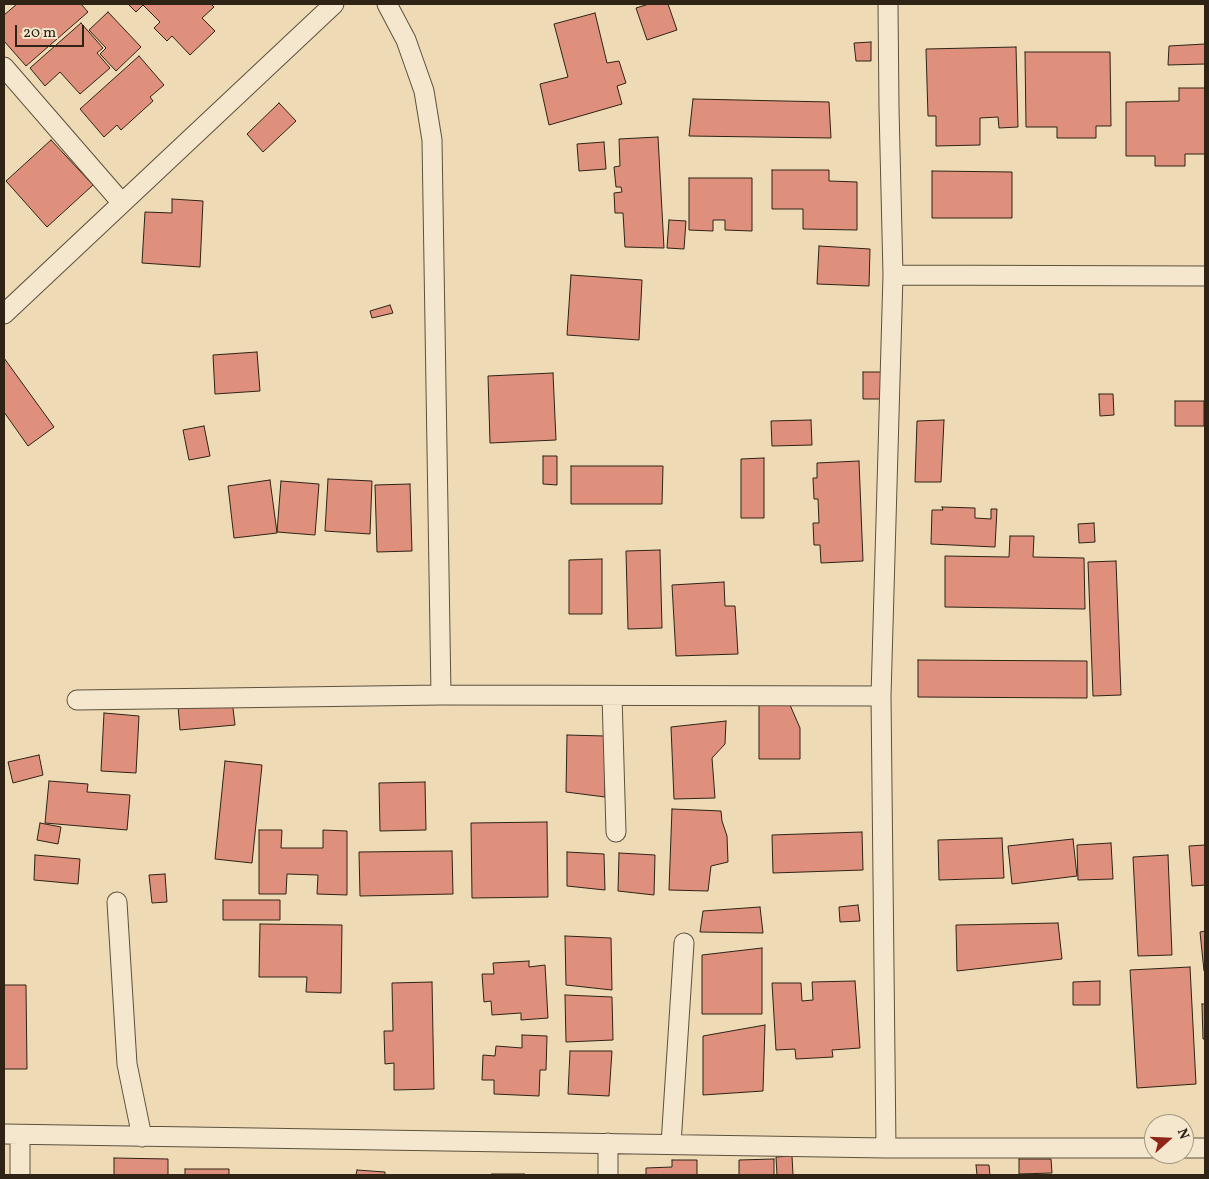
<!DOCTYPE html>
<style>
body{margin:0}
#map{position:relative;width:1209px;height:1179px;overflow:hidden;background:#eedab4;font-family:Vollkorn,serif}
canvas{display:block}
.frame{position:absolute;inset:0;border:5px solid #2e2315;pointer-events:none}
.north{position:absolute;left:1144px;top:1114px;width:50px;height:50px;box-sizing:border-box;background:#f4e7ce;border:1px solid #a59984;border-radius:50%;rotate:70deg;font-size:14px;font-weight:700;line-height:20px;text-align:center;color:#2e2315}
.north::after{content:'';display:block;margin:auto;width:18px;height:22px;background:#8f2418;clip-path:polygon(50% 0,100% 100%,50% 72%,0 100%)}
.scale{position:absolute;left:15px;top:25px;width:69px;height:22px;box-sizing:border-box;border:2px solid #2e2315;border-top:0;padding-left:6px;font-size:15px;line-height:18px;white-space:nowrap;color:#2e2315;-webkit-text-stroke:4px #f4e7ce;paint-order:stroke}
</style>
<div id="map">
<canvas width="1209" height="1179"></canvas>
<div class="frame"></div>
<div class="north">N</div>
<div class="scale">20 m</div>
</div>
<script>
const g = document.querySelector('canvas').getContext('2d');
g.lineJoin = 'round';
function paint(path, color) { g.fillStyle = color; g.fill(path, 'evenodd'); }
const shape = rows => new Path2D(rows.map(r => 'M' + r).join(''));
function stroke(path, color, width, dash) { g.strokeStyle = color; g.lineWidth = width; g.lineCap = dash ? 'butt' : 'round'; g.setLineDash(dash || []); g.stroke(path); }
const building = shape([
 [17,4,81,4,88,12,26,66,4,41,4,15,17,4],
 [128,4,211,4,214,7,202,18,215,31,190,55,172,36,167,41,154,28,160,22,143,5,136,12,128,4],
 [649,4,668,4,677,30,647,40,636,8,649,4],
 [108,12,141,47,116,71,100,54,106,48,89,30,108,12],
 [595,13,607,63,619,61,626,83,617,86,622,104,549,125,540,84,568,77,554,24,595,13],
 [81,23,103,48,97,53,110,68,80,94,60,72,45,86,30,68,81,23],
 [871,42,871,61,856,61,854,43,871,42],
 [1205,44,1205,64,1168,65,1169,46,1205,44],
 [1016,47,1018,127,999,128,998,117,980,118,980,145,936,146,936,116,928,116,926,49,1016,47],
 [1025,52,1110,52,1111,126,1096,126,1096,138,1057,138,1057,127,1026,127,1025,52],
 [139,56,164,85,150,97,153,101,121,130,117,125,104,137,80,109,139,56],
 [1179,88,1205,88,1205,154,1185,154,1185,166,1155,166,1155,156,1126,156,1126,102,1179,101,1179,88],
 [693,99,829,102,831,138,689,136,693,99],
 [279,103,296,121,263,152,247,134,279,103],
 [658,137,664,248,625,247,623,213,615,213,614,193,622,192,621,187,616,187,614,167,620,166,619,139,658,137],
 [51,140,93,185,47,227,6,181,51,140],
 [604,142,606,169,579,171,577,144,604,142],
 [772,170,829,170,829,181,857,182,857,230,803,229,803,209,772,209,772,170],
 [932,171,1012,172,1012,218,932,218,932,171],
 [689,178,752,178,752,231,725,230,725,220,713,220,713,231,689,230,689,178],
 [172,199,203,201,200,267,142,263,145,212,172,213,172,199],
 [669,220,686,221,684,249,667,248,669,220],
 [819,246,870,249,869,286,817,284,819,246],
 [571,275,642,280,639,340,567,335,571,275],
 [390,305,393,313,372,318,370,311,390,305],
 [257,352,260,391,215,394,213,355,257,352],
 [4,358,54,427,28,446,4,412,4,358],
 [863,372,881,372,881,399,863,399,863,372],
 [553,373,556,440,490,443,488,376,553,373],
 [1099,394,1113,394,1114,415,1100,416,1099,394],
 [1175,401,1204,401,1204,426,1175,426,1175,401],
 [811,420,812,445,772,446,771,421,811,420],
 [944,420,941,482,915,482,917,421,944,420],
 [204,426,210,456,189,460,183,430,204,426],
 [543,456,557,456,557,485,543,484,543,456],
 [764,458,764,518,741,518,741,459,764,458],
 [859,461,863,561,821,563,820,545,814,545,813,523,819,523,818,499,814,499,813,478,817,478,817,463,859,461],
 [571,466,663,466,662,504,571,504,571,466],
 [328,479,372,481,370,534,325,531,328,479],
 [270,480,277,533,234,538,228,486,270,480],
 [281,481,319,484,315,535,277,532,281,481],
 [410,484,412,551,377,552,375,485,410,484],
 [942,507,975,508,975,518,991,519,991,509,997,509,995,547,931,544,932,510,943,510,942,507],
 [1094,523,1095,542,1079,543,1078,524,1094,523],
 [1010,536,1034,536,1033,557,1084,558,1085,609,945,607,945,556,1009,557,1010,536],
 [660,550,662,628,628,629,626,551,660,550],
 [602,559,602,614,569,614,569,560,602,559],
 [1116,561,1121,695,1093,696,1088,562,1116,561],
 [724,582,725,606,735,606,738,654,676,656,672,585,724,582],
 [918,660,1087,661,1087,698,918,697,918,660],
 [232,700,235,725,180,730,178,706,232,700],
 [759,705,790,705,800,728,800,759,759,759,759,705],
 [104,713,139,716,136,773,101,771,104,713],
 [726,721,725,744,712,758,715,798,674,799,671,727,726,721],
 [567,735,605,736,605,797,566,792,567,735],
 [39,755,43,775,13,783,8,762,39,755],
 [225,761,262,765,252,863,215,859,225,761],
 [49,781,88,784,87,792,130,795,127,830,45,823,49,781],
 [425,782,426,830,380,831,379,783,425,782],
 [672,809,721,811,722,821,727,836,728,862,711,866,708,891,669,890,672,809],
 [547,822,548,897,472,898,471,823,547,822],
 [40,823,61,827,58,844,37,840,40,823],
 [259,830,282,830,281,848,323,848,323,830,347,831,347,895,317,894,318,875,287,874,286,894,259,894,259,830],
 [862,832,863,870,773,873,772,835,862,832],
 [1002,838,1004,878,939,880,938,840,1002,838],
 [1073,839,1077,876,1012,884,1008,846,1073,839],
 [1111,843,1113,879,1078,880,1077,845,1111,843],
 [1205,845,1205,885,1192,886,1189,846,1205,845],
 [452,851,453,894,360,896,359,852,452,851],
 [567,852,604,854,605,890,567,886,567,852],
 [619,853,655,855,654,895,618,891,619,853],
 [35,855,80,859,78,884,34,880,35,855],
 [1168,855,1172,955,1138,956,1133,857,1168,855],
 [165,874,167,902,152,903,149,875,165,874],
 [223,900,280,900,280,920,223,920,223,900],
 [858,905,860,921,840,922,839,907,858,905],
 [760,907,763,933,700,932,703,911,760,907],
 [1058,923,1062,959,957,971,956,925,1058,923],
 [260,924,342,925,341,993,306,992,307,977,259,977,260,924],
 [1205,931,1205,971,1204,971,1200,932,1205,931],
 [565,936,611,938,612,990,566,985,565,936],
 [762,948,762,1014,702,1014,702,955,762,948],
 [529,961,529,967,545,965,548,1018,521,1020,521,1013,492,1015,491,1001,484,1002,482,974,494,974,493,963,529,961],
 [1190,967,1196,1084,1137,1088,1130,970,1190,967],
 [855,981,860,1048,832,1050,833,1057,796,1059,795,1049,776,1050,772,983,801,983,802,1001,813,1000,812,982,855,981],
 [1100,981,1100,1005,1073,1005,1073,982,1100,981],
 [432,982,434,1089,394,1090,394,1063,385,1064,384,1031,393,1031,392,983,432,982],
 [4,985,26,985,27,1069,4,1069,4,985],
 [565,995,612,997,613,1040,566,1042,565,995],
 [1202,1004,1205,1004,1205,1039,1203,1039,1202,1004],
 [765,1025,763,1091,703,1095,703,1036,765,1025],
 [522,1035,547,1036,546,1070,540,1070,539,1096,494,1094,494,1080,482,1080,483,1055,495,1056,496,1046,522,1048,522,1035],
 [570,1051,612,1051,609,1096,568,1094,570,1051],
 [792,1156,793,1175,777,1175,776,1157,792,1156],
 [114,1158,168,1159,168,1175,114,1175,114,1158],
 [774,1159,774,1175,739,1175,739,1160,774,1159],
 [1019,1159,1051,1159,1052,1173,1019,1174,1019,1159],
 [672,1160,697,1160,697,1175,646,1175,646,1168,672,1167,672,1160],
 [976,1165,989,1165,990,1175,977,1175,976,1165],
 [185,1169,229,1169,229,1175,185,1175,185,1169],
 [357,1170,385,1172,385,1175,356,1175,357,1170],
 [492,1174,525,1174,525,1175,492,1175,492,1174]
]);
paint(building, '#de907c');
stroke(building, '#2e2315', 1);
const street = shape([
 [387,4,406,40,424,91,432,140,441,695],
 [4,67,122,203],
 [893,275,1205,276],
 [4,314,334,4],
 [612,696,616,832],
 [77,700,441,695,881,696],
 [117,902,127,1064,142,1137],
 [4,1134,886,1148,1154,1148],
 [671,1144,684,943],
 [886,1148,881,696,893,275,889,108,888,4],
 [1184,1148,1205,1148],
 [20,1175,20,1135],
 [608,1175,608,1143]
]);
stroke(street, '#5e513d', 21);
stroke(street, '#f4e7ce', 19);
</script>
